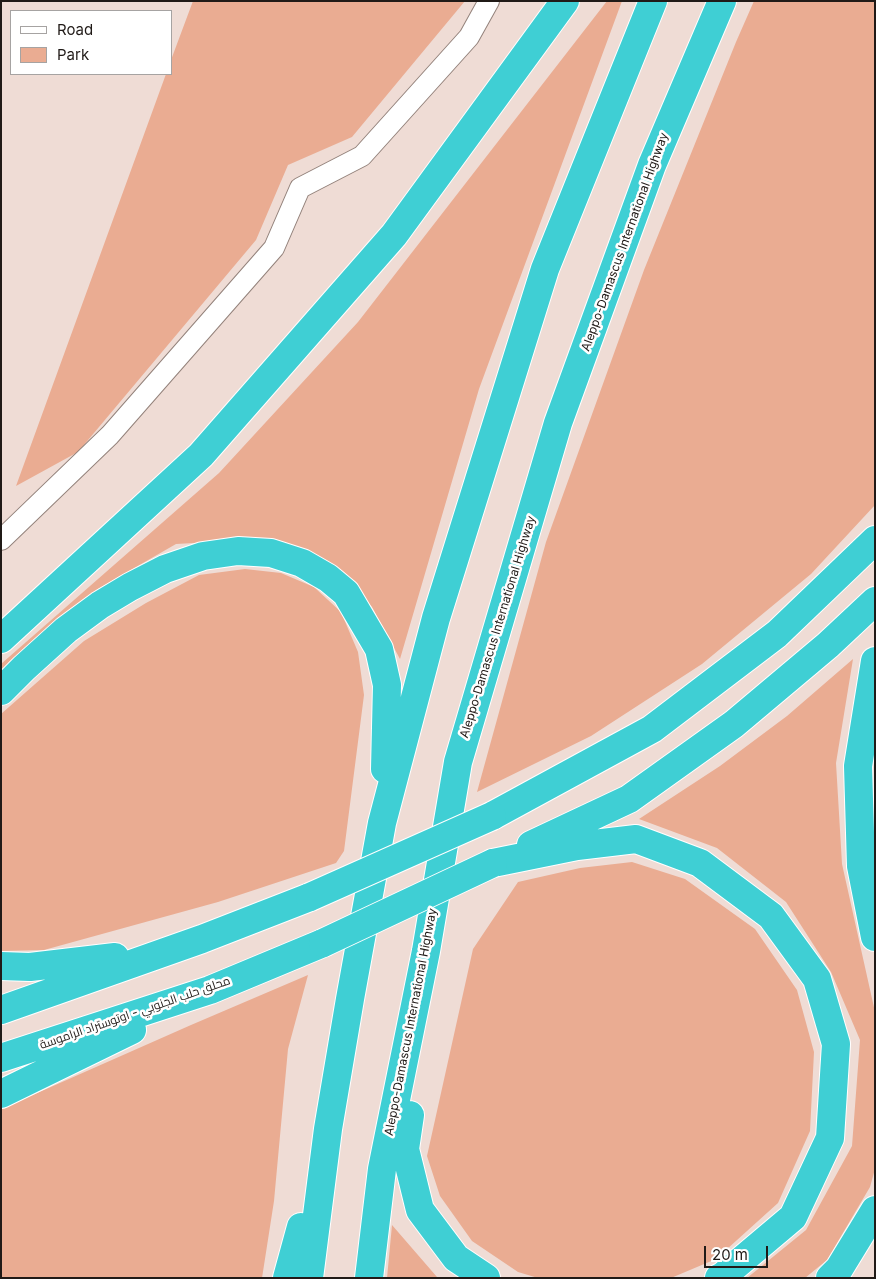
<!DOCTYPE html>
<meta charset="utf-8">
<style>
body{margin:0}
#map{position:relative;width:876px;height:1279px;overflow:hidden;background:#efdcd5;font-family:Inter,sans-serif}
canvas{display:block}
.frame{position:absolute;inset:0;border:2px solid #201a17;pointer-events:none}
.legend{position:absolute;left:10px;top:10px;width:162px;height:65px;box-sizing:border-box;background:#fff;border:1px solid #a6a3a2;margin:0;padding:6px 9px;list-style:none;font-size:15px;color:#201a17}
.legend li{display:flex;align-items:center;gap:10px;height:25px}
.legend b{width:25px;border:1px solid #a6a3a2}
.scale{position:absolute;left:704px;top:1246px;width:64px;height:22px;box-sizing:border-box;border:2px solid #201a17;border-top:0;padding-left:6px;font-size:15px;line-height:18px;white-space:nowrap;color:#201a17;-webkit-text-stroke:4px #fff;paint-order:stroke}
</style>
<div id="map">
<canvas width="876" height="1279"></canvas>
<div class="frame"></div>
<ul class="legend">
<li><b style="height:6px;background:#fff"></b>Road</li>
<li><b style="height:14px;background:#eaac92"></b>Park</li>
</ul>
<div class="scale">20 m</div>
</div>
<script>
const g = document.querySelector('canvas').getContext('2d');
g.lineJoin = 'round';
function paint(path, color) { g.fillStyle = color; g.fill(path, 'evenodd'); }
const shape = rows => new Path2D(rows.map(r => 'M' + r).join(''));
function stroke(path, color, width, dash) { g.strokeStyle = color; g.lineWidth = width; g.lineCap = dash ? 'butt' : 'round'; g.setLineDash(dash || []); g.stroke(path); }
function label(font, color, halo, rows, align = 'center') {
  g.font = font + ' Inter,Cairo,sans-serif'; g.lineWidth = 5; g.setLineDash([]); g.textBaseline = 'middle'; g.strokeStyle = halo; g.fillStyle = color; for (const [text, x, y, turn = 0] of rows) {
    g.save(); g.translate(x, y); g.rotate((+turn || 0) * Math.PI / 180); g.textAlign = isNaN(turn) ? turn : align; if (halo) g.strokeText(text, 0, 0); g.fillText(text, 0, 0); g.restore();
  }
}
paint(shape([
 [193,1,465,1,352,137,288,165,256,240,78,452,16,486,166,74,171,74,171,60],
 [607,1,622,1,479,389,400,659,372,607,334,565,267,539,176,544,96,590,10,661,1,671,1,664,219,473,358,322],
 [754,1,875,1,875,505,811,574,702,664,591,736,477,792,546,542,644,270,736,42],
 [245,569,281,573,314,587,341,612,358,652,364,695,344,851,336,863,218,902,44,950,1,951,1,714,84,641,146,603,199,575],
 [853,659,836,763,842,864,875,1012,875,1169,870,1187,827,1260,805,1278,747,1278,806,1230,852,1146,860,1040,831,972,786,902,717,848,639,819,720,766,787,716],
 [632,862,685,879,755,929,797,990,814,1052,810,1131,778,1203,716,1259,671,1278,538,1278,518,1272,472,1241,440,1196,427,1156,473,949,518,882,580,868],
 [308,975,288,1049,274,1201,262,1278,1,1278,1,1109,191,1025],
 [392,1225,437,1277,438,1278,387,1278]
]), '#eaac92');
const street = shape([
 [1,540,110,435,274,248,300,188,362,156,469,37,489,1]
]);
const highway = shape([
 [1,639,201,455,394,235,565,1],
 [875,661,858,766,861,866,875,937],
 [1,691,24,668,66,630,100,605,130,587,165,569,203,556,238,551,271,553,302,563,328,578,346,593,379,649,387,685,385,769],
 [492,816,652,729,777,634,875,540],
 [531,845,629,799,734,724,828,645,875,601],
 [493,863,577,846,636,839,700,863,771,916,817,979,836,1044,830,1138,793,1217,723,1276,719,1278],
 [1,966,30,967,115,957],
 [1,1010,202,939,310,897],
 [1,1058,210,990,323,943],
 [1,1094,132,1030],
 [410,1115,405,1149,420,1210,456,1258,486,1278],
 [287,1278,301,1227],
 [309,1278,328,1129,350,999,382,823,436,618,545,269,653,1],
 [369,1278,382,1169,426,951,458,762,558,423,652,165,722,1],
 [830,1278,839,1269,875,1210]
]);
stroke(street, '#93827b', 22);
stroke(highway, '#fff', 30);
stroke(street, '#fff', 20);
stroke(highway, '#3fcfd4', 28);
const highwayBridge = shape([
 [310,897,492,816],
 [323,943,493,863]
]);
stroke(highwayBridge, '#fff', 30, []);
stroke(highwayBridge, '#3fcfd4', 28);
label('12px', '#201a17', '#fff', [
 ["Aleppo-Damascus International Highway",625,242,-70],
 ["Aleppo-Damascus International Highway",498,627,-73],
 ["محلق حلب الجنوبي - اوتوستراد الراموسة",135,1013,-19],
 ["Aleppo-Damascus International Highway",411,1022,-79]
]);
</script>
